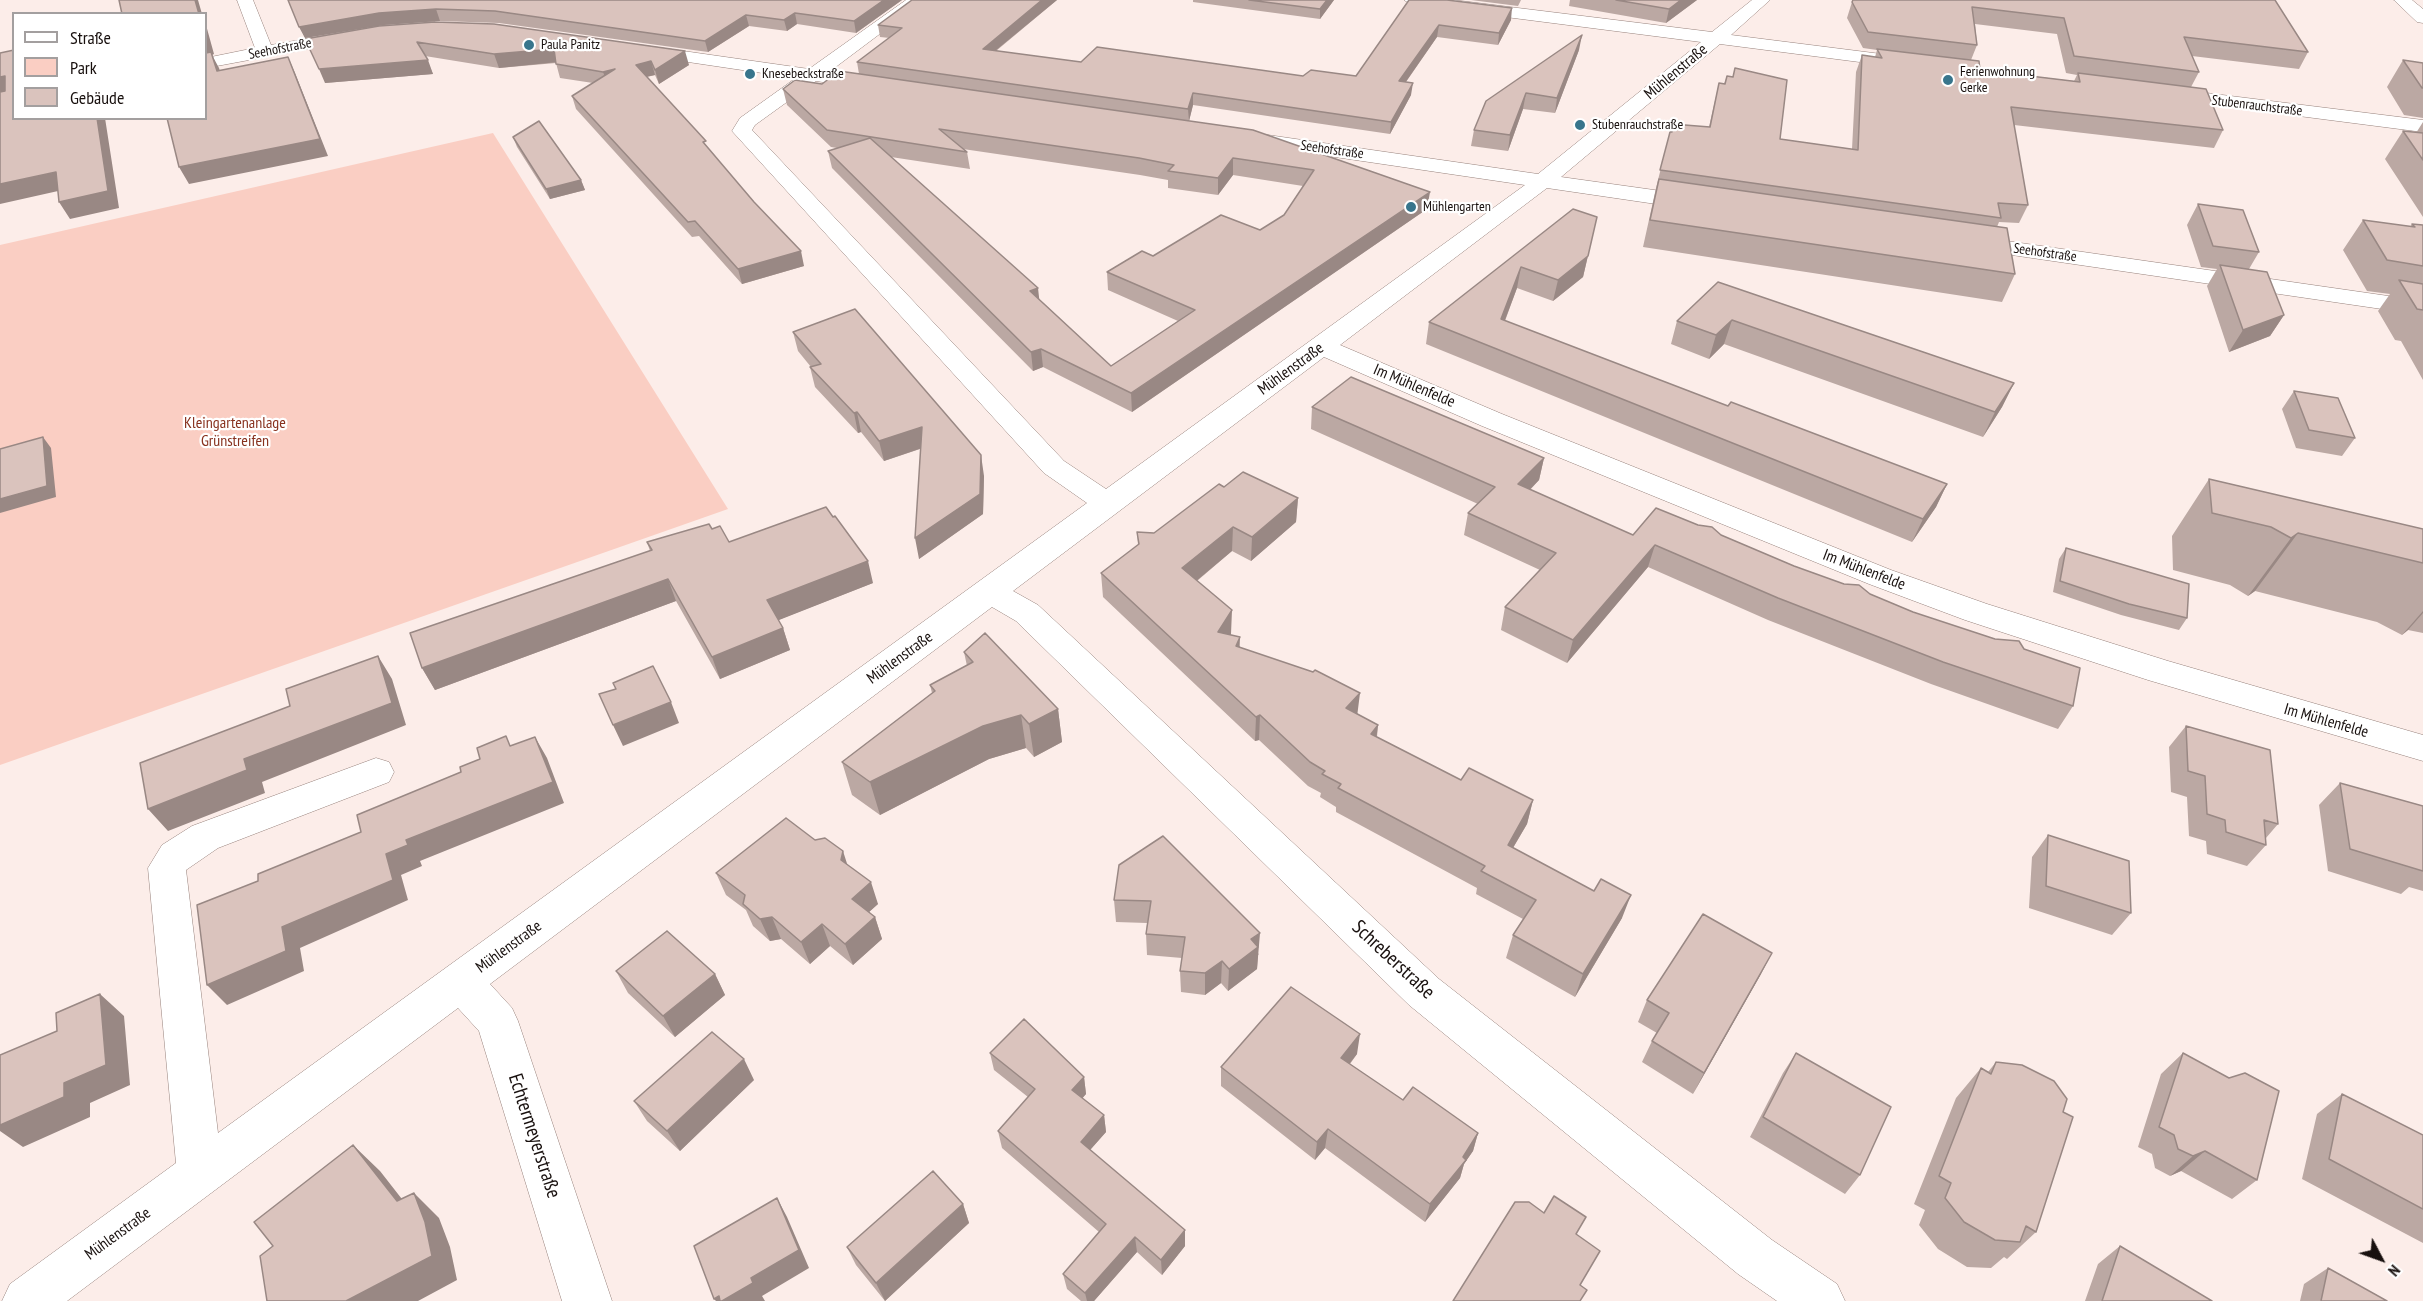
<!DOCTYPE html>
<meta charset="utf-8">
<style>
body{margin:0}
#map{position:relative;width:2423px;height:1301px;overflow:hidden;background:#fcede9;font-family:"PT Sans Narrow",sans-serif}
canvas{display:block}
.legend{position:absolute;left:12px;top:12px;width:195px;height:108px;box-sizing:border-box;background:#fff;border:2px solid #a39f9f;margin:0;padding:8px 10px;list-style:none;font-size:18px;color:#18100e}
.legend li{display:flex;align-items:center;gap:12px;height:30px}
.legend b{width:30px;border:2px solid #a39f9f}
.north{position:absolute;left:2351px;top:1229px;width:60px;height:60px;-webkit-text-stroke:4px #fff;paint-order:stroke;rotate:131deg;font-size:16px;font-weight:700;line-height:24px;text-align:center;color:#18100e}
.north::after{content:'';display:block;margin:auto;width:21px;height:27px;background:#18100e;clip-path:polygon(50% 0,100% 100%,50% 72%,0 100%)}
</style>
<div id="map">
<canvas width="2423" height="1301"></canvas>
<ul class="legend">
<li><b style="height:8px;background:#fff"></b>Straße</li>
<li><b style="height:16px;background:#facec3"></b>Park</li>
<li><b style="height:16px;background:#dac3bd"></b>Gebäude</li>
</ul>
<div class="north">N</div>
</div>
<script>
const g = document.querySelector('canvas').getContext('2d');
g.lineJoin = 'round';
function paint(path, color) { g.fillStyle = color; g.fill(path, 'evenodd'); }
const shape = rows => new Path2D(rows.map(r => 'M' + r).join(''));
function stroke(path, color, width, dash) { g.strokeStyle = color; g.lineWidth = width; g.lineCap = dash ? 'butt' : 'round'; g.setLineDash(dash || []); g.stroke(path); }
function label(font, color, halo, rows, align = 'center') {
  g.font = font + ' "PT Sans Narrow",sans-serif'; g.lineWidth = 4.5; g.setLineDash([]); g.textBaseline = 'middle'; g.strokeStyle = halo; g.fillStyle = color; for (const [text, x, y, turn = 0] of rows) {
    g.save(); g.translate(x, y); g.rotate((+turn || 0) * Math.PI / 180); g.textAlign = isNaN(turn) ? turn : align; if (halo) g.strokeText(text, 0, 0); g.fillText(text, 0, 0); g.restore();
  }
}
paint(shape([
 [493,133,728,509,0,765,0,245]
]), '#facec3');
const minor = shape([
 [237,0,253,0,271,45,351,31,360,36,351,41,206,68,206,58,255,48,237,0],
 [906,0,925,0,829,72,882,80,885,84,882,88,875,90,816,81,755,125,752,130,1064,461,1106,489,1525,185,1247,144,1240,142,1237,138,1240,134,1247,132,1538,174,1701,42,1412,5,1404,0,1453,0,1712,32,1752,0,1770,0,1731,35,1913,58,1915,62,1906,68,1720,44,1561,177,1697,196,1705,198,1708,203,1705,208,1697,210,1547,188,1340,345,1502,414,1891,570,1987,604,2168,661,2423,735,2423,761,2148,680,1965,620,1869,584,1482,426,1324,357,1013,591,1038,605,1439,979,1772,1240,1837,1284,1845,1301,1777,1301,1738,1274,1409,1005,1016,621,992,607,490,984,512,1008,518,1021,612,1301,562,1301,479,1031,458,1008,67,1301,2,1301,10,1284,176,1163,148,868,162,845,192,826,376,758,389,762,394,772,389,782,218,848,186,870,218,1133,1087,503,1044,473,732,131,740,118,796,78,641,55,632,50,641,45,809,69,906,0],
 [2394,0,2412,0,2423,9,2423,23,2417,22,2394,0],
 [2166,88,2423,120,2423,132,2159,98,2156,94,2166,88],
 [1965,235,2423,301,2423,315,1957,247,1954,242,1957,237,1965,235]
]);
stroke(minor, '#97827c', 1);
paint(minor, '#fff');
paint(shape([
 [288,0,902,0,856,33,797,24,787,31,749,26,708,52,499,23,440,21,384,25,305,38],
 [912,0,1057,0,996,51,1081,62,1303,76,1356,76,1409,0,1511,20,1498,45,1437,37,1406,82,1411,95,1390,134,1193,105,1189,121,1427,209,1132,412,1043,367,1033,371,832,168,828,151,837,148,831,147,787,105,783,89,822,84,859,74,857,62,890,38,880,37,878,25],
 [963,149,1140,175,1168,180,1168,188,1218,195,1233,175,1303,186,1284,215,1260,230,1153,256,1107,272,1108,290,1178,321,1111,366,1039,299,891,157,970,169,967,152],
 [1193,0,1334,0,1320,19,1193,2],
 [1471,0,1521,0,1518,6],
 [1570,0,1697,0,1666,23,1569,6],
 [2275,0,2308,52,2299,69,2192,56,2199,72,2191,87,2223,130,2214,148,2014,125,2028,205,2019,223,1999,222,1997,227,2015,274,2002,302,1643,247,1656,188,1672,124,1709,127,1719,83,1724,84,1727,76,1733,77,1735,68,1780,139,1852,149,1856,72,1862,55,1875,57,1877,50,1863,48,1847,18,1852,2],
 [1975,24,2057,34,2066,73,2077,75,2074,81,1980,70,1971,60,1977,45],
 [379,26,689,65,659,84,655,75,647,77,707,147,804,266,742,284,699,236,692,237,576,109,572,96,593,83,560,78,556,63,499,68,425,56,433,74,325,83],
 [1579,50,1555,113,1523,109,1508,151,1471,146,1474,130],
 [2403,60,2423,63,2423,118,2404,115,2387,87],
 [2423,122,2423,217,2385,159,2403,131,2416,133],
 [513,137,581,180,585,190,550,199,517,147],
 [2198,204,2259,252,2249,269,2284,315,2270,336,2229,352,2207,286,2217,269,2201,267,2187,225],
 [1597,217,1583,277,1553,301,1517,288,1505,321,1728,406,1947,484,1936,507,1912,542,1426,344,1429,322],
 [2363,220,2410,227,2412,224,2423,225,2423,380,2401,341,2395,340,2378,311,2390,294,2367,291,2343,250],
 [1718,282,2014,383,2002,407,1983,437,1724,344,1709,359,1671,344,1677,321],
 [793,332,984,476,983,514,919,559,920,449,884,461,861,432,858,433,815,387,810,367,811,367,798,351],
 [2294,391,2355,438,2342,456,2296,448,2282,409],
 [1312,407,1544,458,1539,480,1530,490,1633,535,1721,535,1794,566,1870,594,1913,612,2024,649,2073,706,2058,729,1931,684,1768,620,1648,567,1567,663,1501,630,1505,607,1540,570,1464,535,1468,513,1478,504,1311,429],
 [2209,479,2423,529,2423,633,2408,630,2402,635,2377,622,2255,591,2248,596,2230,585,2173,570,2172,536],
 [1224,487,1298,498,1296,522,1251,561,1232,551,1197,581,1231,635,1240,647,1358,714,1378,725,1377,737,1461,780,1533,800,1527,824,1513,848,1622,918,1575,997,1506,958,1513,935,1523,919,1476,894,1477,888,1336,812,1336,807,1320,797,1321,793,1308,786,1259,740,1255,741,1103,597,1101,573,1138,545,1137,532,1154,533],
 [712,529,729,542,873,583,778,620,783,628,790,650,720,679,676,601,435,690,422,668,650,551,647,542],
 [2066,548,2187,618,2179,630,2121,615,2053,592,2059,559],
 [964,652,1058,709,1062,742,1034,757,1026,748,989,759,880,815,852,795,842,762,932,693,930,685,967,666],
 [2186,726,2278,824,2266,838,2266,845,2247,866,2207,854,2206,841,2189,836,2187,797,2171,792,2169,747],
 [2340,783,2423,806,2423,891,2409,887,2401,894,2328,871,2319,805],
 [2048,835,2131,913,2112,935,2029,908,2032,857],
 [847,865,878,904,869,912,875,917,882,939,853,965,830,946,810,964,781,939,770,941,753,926,746,910,726,895,716,873],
 [1119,865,1259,954,1258,955,1257,969,1228,991,1221,983,1205,995,1181,992,1180,971,1182,958,1147,955,1146,934,1147,923,1116,922,1114,900],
 [616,971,715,974,725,995,675,1037,628,993],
 [1761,974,1693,1094,1642,1062,1652,1041,1657,1033,1638,1022,1647,1000],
 [990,1053,1084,1077,1086,1094,1082,1098,1104,1115,1106,1132,1090,1150,1185,1246,1162,1275,1137,1252,1094,1301,1081,1301,1067,1289,1063,1274,1099,1232,1002,1148,998,1131,1028,1097,994,1070],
 [1796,1053,1860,1175,1845,1194,1750,1137,1783,1073],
 [2183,1053,2257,1180,2232,1199,2181,1171,2170,1176,2155,1168,2152,1154,2138,1147,2161,1074],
 [1357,1054,1350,1064,1403,1100,1478,1133,1473,1151,1464,1164,1460,1178,1425,1222,1325,1148,1315,1160,1221,1086,1221,1067],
 [1996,1062,2063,1112,2036,1232,2007,1259,2004,1257,1991,1268,1967,1267,1938,1249,1919,1225,1925,1210,1914,1204,1956,1098,1981,1068,1988,1072],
 [754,1080,680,1151,647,1121,634,1101],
 [2342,1094,2423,1135,2423,1243,2302,1179,2317,1114],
 [963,1204,969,1223,885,1301,856,1265,847,1247],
 [2120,1246,2212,1301,2085,1301,2098,1264],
 [2328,1268,2387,1301,2300,1301,2304,1284]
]), '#bba8a3');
paint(shape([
 [195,0,198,0,202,14,199,14],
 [884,0,902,0,856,33,854,21],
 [1042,0,1057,0,984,60,983,49],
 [1327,0,1334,0,1320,19,1320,9],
 [1681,0,1697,0,1666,23,1669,9],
 [1512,8,1511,20,1498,45,1499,33],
 [436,9,440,21,384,25,305,38,299,27,379,13],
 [795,13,797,24,787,31,784,20],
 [746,15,749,26,708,52,705,41],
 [206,25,214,54,212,55,219,68,225,87,206,56],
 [1439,25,1437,37,1398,93,1399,81],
 [1582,35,1579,50,1555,113,1557,98],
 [554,49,558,62,499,68,494,54],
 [685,51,689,65,659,84,655,70],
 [288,57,295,73,328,156,189,184,179,167],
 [428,60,433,74,325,83,319,69],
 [651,61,655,75,640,78,636,65],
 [615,69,608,85,603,72],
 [5,76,14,89,0,95,0,77],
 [1413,83,1411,95,1390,134,1391,122],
 [1193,93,1193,105,1189,121,1188,109],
 [1526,93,1523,109,1508,151,1510,135],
 [97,118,105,118,119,208,70,219,59,202],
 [1233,158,1233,175,1218,195,1218,178],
 [56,172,67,189,0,204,0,184],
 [581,180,585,190,550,199,546,189],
 [1430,192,1427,209,1132,412,1131,393],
 [1597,217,1583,277,1553,301,1558,280],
 [801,251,804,266,742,284,738,269],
 [1521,267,1517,288,1497,341,1501,319],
 [1038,288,1040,306,1030,291],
 [2284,315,2270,336,2229,352,2243,330],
 [1732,320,1724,344,1709,359,1716,335],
 [1041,349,1043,367,1033,371,1031,352],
 [2014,383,2002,407,1983,437,1995,412],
 [857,412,861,432,858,433,854,413],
 [922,427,925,447,884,461,879,441],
 [43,437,51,448,56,497,0,513,0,499],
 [981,455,984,476,983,514,919,559,915,538],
 [1544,458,1539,480,1513,507,1518,484],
 [1947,484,1936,507,1912,542,1923,519],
 [1298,498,1296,522,1251,561,1252,537],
 [1233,527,1232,551,1183,592,1182,568],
 [2298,533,2255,591,2248,596,2291,538],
 [1655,545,1648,567,1567,663,1573,640],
 [868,561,873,583,774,622,767,600],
 [668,579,676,601,435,690,422,668],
 [1232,610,1231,634,1218,656,1218,632],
 [2423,611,2423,613,2408,630,2402,635],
 [783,628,790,650,720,679,712,657],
 [1240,637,1239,661,1236,646],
 [378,656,392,679,406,725,262,782,265,793,168,831,148,809,244,759],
 [1360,693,1357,717,1346,708],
 [671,702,679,723,623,746,613,725],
 [1058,709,1062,742,1034,757,1029,724],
 [1021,715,1026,748,989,759,880,815,870,782,983,726],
 [1260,715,1259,740,1255,741,1256,717],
 [1378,725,1375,749,1371,734],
 [535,737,547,758,564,803,420,861,422,866,401,875,408,900,300,948,304,971,227,1005,207,985,282,927,406,840],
 [1533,800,1527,824,1501,868,1508,845],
 [843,851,850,873,841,860],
 [871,882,878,904,859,921,852,899],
 [1631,895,1622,918,1575,997,1583,974],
 [772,917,781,939,770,941,760,919],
 [875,917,882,939,853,965,845,944],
 [822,924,830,946,810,964,801,942],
 [1260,933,1257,969,1228,991,1229,969,1251,939],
 [1772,953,1761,974,1693,1094,1704,1073],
 [1222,961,1221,983,1205,995,1205,973],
 [715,974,725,995,675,1037,663,1016],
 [100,994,124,1016,130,1085,90,1103,90,1117,23,1147,0,1131,0,1125],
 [1360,1034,1357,1054,1339,1077,1341,1058],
 [744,1059,754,1080,680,1151,667,1131],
 [1084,1077,1086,1094,1075,1107,1072,1090],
 [1104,1115,1106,1132,1083,1158,1081,1142],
 [1328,1129,1325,1148,1315,1160,1317,1142],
 [1478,1133,1473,1151,1464,1164,1460,1178,1425,1222,1430,1204],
 [353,1145,380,1171,423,1226,397,1201],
 [2205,1151,2181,1171,2170,1176,2193,1156],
 [414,1193,439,1218,450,1247,457,1280,418,1301,346,1301],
 [777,1198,787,1217,809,1268,762,1296,765,1301,722,1301,751,1278],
 [963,1204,969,1223,885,1301,876,1283],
 [1185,1230,1185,1246,1162,1275,1161,1260],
 [1135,1237,1137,1252,1094,1301,1087,1301,1085,1293],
 [719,1296,722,1301,716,1301,714,1299]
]), '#998884');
const building = shape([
 [119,0,195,0,199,14,122,14,119,0],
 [288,0,884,0,854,21,795,13,784,20,746,15,705,41,495,11,436,9,379,13,299,27,288,0],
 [912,0,1042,0,983,49,1081,62,1097,47,1303,76,1311,70,1356,76,1409,0,1447,0,1512,8,1499,33,1439,25,1399,81,1413,83,1391,122,1193,93,1188,109,857,62,902,28,878,25,912,0],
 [1249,0,1327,0,1320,9,1249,0],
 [1616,0,1681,0,1669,9,1616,0],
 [1853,0,2275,0,2308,52,2184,37,2199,72,2074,56,2064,18,1972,7,1977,45,1868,32,1852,2,1853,0],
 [435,22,494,24,685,51,655,70,651,61,636,65,706,141,703,142,754,202,801,251,738,269,695,221,688,222,572,96,615,69,603,72,556,64,554,49,494,54,417,42,428,60,319,69,305,39,379,26,435,22],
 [1582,35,1557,98,1526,93,1510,135,1474,130,1486,101,1582,35],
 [1877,49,1979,61,1980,70,2080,82,2078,73,2206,89,2223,130,2011,107,2028,205,1998,203,2001,218,1660,170,1670,132,1672,132,1672,124,1710,127,1719,83,1725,84,1727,76,1733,77,1735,68,1787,80,1780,139,1858,150,1862,55,1882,58,1877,49],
 [14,50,14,118,97,118,108,191,59,202,56,172,0,184,0,92,5,91,5,76,0,77,0,53,14,50],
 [211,52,217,71,288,57,320,139,179,167,167,118,206,118,206,53,211,52],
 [2403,60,2423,63,2423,88,2422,88,2403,60],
 [839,71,1253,130,1430,192,1131,393,1041,349,1031,352,828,151,870,138,1038,288,1030,291,1111,366,1195,310,1107,272,1142,251,1153,256,1221,215,1260,230,1284,215,1314,170,1233,158,1218,178,1168,171,1174,165,1139,158,939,129,967,152,827,130,783,89,795,80,822,84,839,71],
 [539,121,581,180,546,189,513,137,539,121],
 [2403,131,2423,133,2423,160,2403,131],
 [1659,179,2007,228,2015,274,1650,220,1659,179],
 [2198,204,2243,210,2259,252,2213,246,2198,204],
 [1573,209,1597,217,1588,256,1558,280,1521,267,1501,319,1728,406,1731,402,1947,484,1923,519,1429,322,1573,209],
 [2363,220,2415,227,2412,224,2423,225,2423,266,2387,260,2363,220],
 [2220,265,2267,272,2284,315,2243,330,2220,265],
 [2399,280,2423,284,2423,310,2417,309,2399,280],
 [1718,282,2014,383,1995,412,1732,320,1716,335,1677,321,1718,282],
 [855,309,981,455,980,494,915,538,922,427,879,441,857,412,854,413,810,367,821,364,793,332,855,309],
 [1351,377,1544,458,1518,484,1633,535,1656,508,1698,525,1712,527,1721,535,1794,566,1844,584,1859,585,1870,594,1913,612,1995,639,2019,641,2024,649,2080,668,2073,706,1943,662,1778,598,1655,545,1573,640,1505,607,1556,553,1468,513,1495,487,1312,407,1351,377],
 [2294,391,2338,398,2355,438,2309,430,2294,391],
 [43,437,47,486,0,499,0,449,43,437],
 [1243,472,1298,498,1252,537,1233,527,1182,568,1232,610,1218,632,1240,637,1236,646,1313,672,1315,670,1360,693,1346,708,1378,725,1371,734,1461,780,1469,768,1533,800,1508,845,1594,891,1601,879,1631,895,1583,974,1513,935,1536,900,1481,871,1485,866,1338,788,1341,784,1322,774,1325,771,1310,762,1260,715,1256,717,1101,573,1139,544,1137,532,1154,533,1219,484,1224,487,1243,472],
 [2209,479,2423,529,2423,563,2298,533,2291,538,2271,527,2212,513,2209,479],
 [826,507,833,517,835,516,868,561,767,600,783,628,712,657,668,579,422,668,410,633,652,550,647,542,709,524,712,529,720,526,729,542,826,507],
 [2066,548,2189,584,2187,618,2129,604,2060,581,2066,548],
 [985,633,1058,709,1029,724,1021,715,983,726,870,782,842,762,935,691,930,685,973,662,964,652,985,633],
 [378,656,392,703,244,759,247,770,148,809,140,763,290,706,286,689,378,656],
 [653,666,671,702,613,725,599,694,616,689,613,683,653,666],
 [2186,726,2270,750,2278,824,2264,820,2266,845,2226,832,2225,820,2207,814,2205,776,2188,771,2186,726],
 [506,736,510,746,535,737,553,782,406,840,408,845,386,854,393,880,282,927,286,951,207,985,197,905,258,881,258,874,361,832,357,815,461,772,460,767,480,759,477,748,506,736],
 [2340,783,2423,806,2423,871,2350,849,2340,783],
 [786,818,815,840,825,838,843,851,841,860,871,882,852,899,875,917,845,944,822,924,801,942,772,917,760,919,743,904,745,895,716,873,786,818],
 [2048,835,2129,861,2131,913,2046,886,2048,835],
 [1163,836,1260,933,1251,939,1258,947,1229,969,1222,961,1205,973,1180,971,1185,937,1146,934,1151,901,1114,900,1119,865,1163,836],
 [1703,914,1772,953,1704,1073,1652,1041,1669,1013,1647,1000,1703,914],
 [667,931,715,974,663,1016,616,971,667,931],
 [1291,987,1360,1034,1341,1058,1403,1100,1413,1087,1478,1133,1463,1157,1466,1160,1430,1204,1328,1129,1317,1142,1221,1067,1291,987],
 [100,994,106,1065,64,1083,64,1097,0,1125,0,1055,57,1031,56,1013,100,994],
 [1024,1019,1084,1077,1072,1090,1104,1115,1081,1142,1185,1230,1161,1260,1135,1237,1085,1293,1063,1274,1106,1224,998,1131,1035,1089,990,1053,1024,1019],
 [712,1032,744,1059,667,1131,634,1101,712,1032],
 [1796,1053,1891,1107,1860,1175,1763,1117,1796,1053],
 [2183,1053,2229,1078,2245,1073,2279,1091,2257,1180,2205,1151,2193,1156,2178,1149,2174,1135,2159,1127,2183,1053],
 [1996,1062,2022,1065,2054,1081,2067,1099,2063,1112,2073,1117,2036,1232,2026,1226,2020,1242,1995,1240,1964,1222,1945,1198,1951,1183,1939,1176,1981,1068,1991,1074,1996,1062],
 [2342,1094,2423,1135,2423,1209,2329,1159,2342,1094],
 [353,1145,397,1201,414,1193,425,1222,432,1256,346,1301,267,1301,260,1256,273,1246,254,1222,353,1145],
 [933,1171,963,1204,876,1283,847,1247,933,1171],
 [1554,1196,1586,1217,1576,1234,1600,1251,1580,1285,1587,1290,1580,1301,1453,1301,1515,1202,1529,1202,1544,1213,1554,1196],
 [777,1198,799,1250,751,1278,753,1283,722,1301,720,1301,719,1296,714,1299,694,1246,777,1198],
 [2120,1246,2212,1301,2102,1301,2120,1246],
 [2328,1268,2387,1301,2321,1301,2328,1268]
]);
paint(building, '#dac3bd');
stroke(building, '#998884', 1.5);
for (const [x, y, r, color] of [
 [529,45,6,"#38758c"],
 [750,74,6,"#38758c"],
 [1948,80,6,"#38758c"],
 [1580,125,6,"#38758c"],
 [1411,207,6,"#38758c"]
]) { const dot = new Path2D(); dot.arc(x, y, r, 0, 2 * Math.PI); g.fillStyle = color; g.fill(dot); stroke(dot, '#fff', 2); }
label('14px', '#18100e', '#fff', [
 ["Paula Panitz",541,45],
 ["Ferienwohnung",1960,72],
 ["Gerke",1960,88],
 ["Knesebeckstraße",762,74],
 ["Stubenrauchstraße",1592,125],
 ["Mühlengarten",1423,207]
], 'left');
label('14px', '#18100e', '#fff', [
 ["Seehofstraße",280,49,-11],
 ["Stubenrauchstraße",2257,106,7],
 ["Seehofstraße",1332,150,8],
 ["Seehofstraße",2045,253,8]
]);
label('16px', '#18100e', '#fff', [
 ["Mühlenstraße",1676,72,-40],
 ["Mühlenstraße",1291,369,-36],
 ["Im Mühlenfelde",1414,386,23],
 ["Im Mühlenfelde",1864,570,21],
 ["Mühlenstraße",900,658,-36],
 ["Im Mühlenfelde",2326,721,16],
 ["Mühlenstraße",509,947,-36],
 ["Mühlenstraße",118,1234,-36]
]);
label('16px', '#87311e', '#fff', [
 ["Kleingartenanlage",235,423],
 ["Grünstreifen",235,441]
]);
label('20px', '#18100e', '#fff', [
 ["Schreberstraße",1393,960,43],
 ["Echtermeyerstraße",534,1136,72]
]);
</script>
